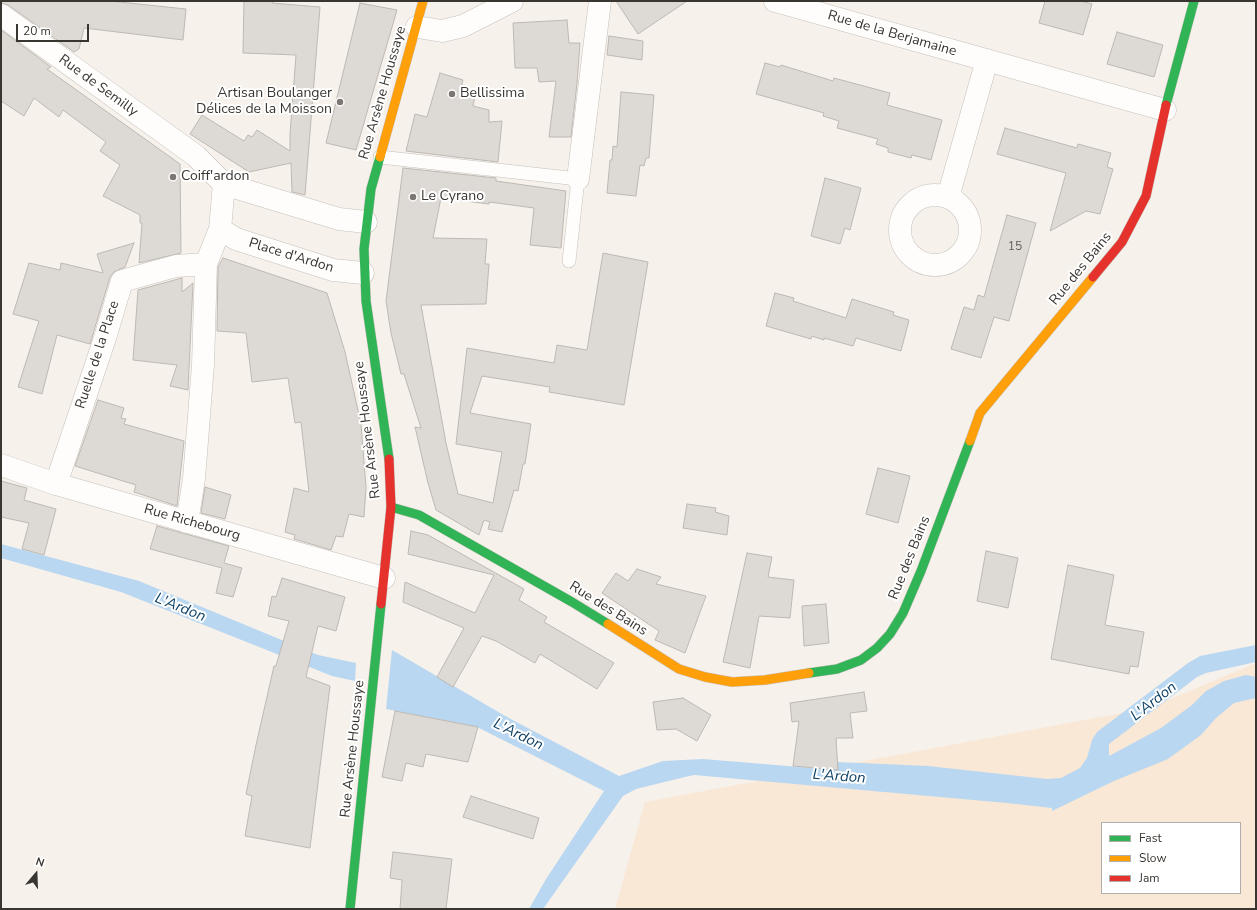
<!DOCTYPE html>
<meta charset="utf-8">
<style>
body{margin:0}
#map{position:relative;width:1257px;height:910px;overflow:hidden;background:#f7f1eb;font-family:"Nunito Sans",sans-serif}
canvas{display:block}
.frame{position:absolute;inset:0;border:2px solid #393531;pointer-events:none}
.legend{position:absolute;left:1101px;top:822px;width:140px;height:72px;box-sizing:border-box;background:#fff;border:1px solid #b0aead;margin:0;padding:5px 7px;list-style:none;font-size:12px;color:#393531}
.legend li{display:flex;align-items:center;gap:8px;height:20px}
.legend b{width:20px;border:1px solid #b0aead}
.north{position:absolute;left:16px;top:854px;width:40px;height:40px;-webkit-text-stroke:3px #fff;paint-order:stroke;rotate:19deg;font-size:11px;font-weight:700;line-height:16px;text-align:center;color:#393531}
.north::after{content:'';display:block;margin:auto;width:14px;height:18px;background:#393531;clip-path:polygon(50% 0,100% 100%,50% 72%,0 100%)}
.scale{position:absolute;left:16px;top:24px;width:73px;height:18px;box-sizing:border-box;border:2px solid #393531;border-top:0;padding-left:5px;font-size:12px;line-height:14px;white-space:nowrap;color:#393531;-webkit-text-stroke:3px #fff;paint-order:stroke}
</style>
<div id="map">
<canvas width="1257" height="910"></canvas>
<div class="frame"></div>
<ul class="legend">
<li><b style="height:5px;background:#30b455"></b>Fast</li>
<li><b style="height:5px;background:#ff9f0a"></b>Slow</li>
<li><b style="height:5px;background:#e5322d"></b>Jam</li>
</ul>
<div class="north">N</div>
<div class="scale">20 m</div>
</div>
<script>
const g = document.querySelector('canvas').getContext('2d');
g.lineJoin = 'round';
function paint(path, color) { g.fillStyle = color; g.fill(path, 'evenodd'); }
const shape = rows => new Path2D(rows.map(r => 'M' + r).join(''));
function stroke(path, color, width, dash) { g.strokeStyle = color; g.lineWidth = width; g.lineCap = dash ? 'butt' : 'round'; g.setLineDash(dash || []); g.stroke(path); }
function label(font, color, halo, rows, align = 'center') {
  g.font = font + ' "Nunito Sans",sans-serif'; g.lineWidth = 4; g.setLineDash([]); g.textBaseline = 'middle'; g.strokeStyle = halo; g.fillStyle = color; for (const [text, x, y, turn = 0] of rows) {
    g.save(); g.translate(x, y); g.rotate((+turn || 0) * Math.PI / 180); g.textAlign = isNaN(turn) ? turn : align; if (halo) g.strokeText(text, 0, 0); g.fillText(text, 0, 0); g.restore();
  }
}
paint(shape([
 [1256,663,1256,909,615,909,645,802,1149,708],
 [1102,823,1240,823,1240,893,1102,893]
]), '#f9e8d6');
paint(shape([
 [1,544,139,581,318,655,356,663,355,681,332,676,121,592,1,558],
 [1256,645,1256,662,1206,673,1197,677,1109,744,1109,756,1161,728,1192,705,1206,691,1224,681,1246,675,1256,677,1256,698,1234,703,1216,718,1201,735,1168,759,1114,781,1052,811,1052,808,1007,803,694,775,685,777,636,789,623,796,543,909,529,909,546,879,604,791,477,727,386,709,392,650,507,717,619,776,663,761,703,759,836,770,837,762,928,766,1047,779,1061,778,1080,768,1087,758,1092,740,1097,732,1188,663,1200,656]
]), '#b9d7f1');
const building = shape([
 [1,1,110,1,186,9,183,40,84,28,79,49,74,52,8,5,1,3,1,1],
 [244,1,273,1,272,3,320,7,305,195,292,192,291,163,249,172,190,134,202,115,244,141,248,135,252,137,257,130,290,151,290,134,296,55,243,53,244,1],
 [616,1,687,1,638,34,616,1],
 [1045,1,1081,1,1092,4,1083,35,1039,23,1045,1],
 [360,3,397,10,356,150,326,143,360,3],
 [567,20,569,43,580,43,577,83,571,137,549,137,556,81,539,82,537,68,515,68,513,23,567,20],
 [1,30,51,67,47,69,180,164,181,253,139,263,142,223,140,223,140,215,103,196,120,165,100,151,106,142,63,110,59,117,34,98,24,116,1,101,1,30],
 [1117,32,1163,45,1154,77,1107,64,1117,32],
 [609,36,643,41,642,60,607,55,609,36],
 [765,63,780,67,781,65,833,81,834,78,890,93,887,105,942,120,931,160,912,155,911,158,888,152,888,148,876,144,878,139,837,128,839,121,823,116,824,113,756,94,765,63],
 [440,73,463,80,460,92,475,96,473,106,489,110,489,122,502,121,498,162,406,151,415,114,427,117,440,73],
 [621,92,654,95,649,158,646,158,644,166,640,165,636,196,607,193,610,160,612,160,613,146,617,147,621,92],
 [1005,128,1077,148,1078,144,1111,153,1107,167,1113,169,1100,214,1086,211,1050,231,1066,173,997,154,1005,128],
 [403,168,496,178,496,181,566,191,561,248,530,245,534,208,489,202,489,204,441,198,433,238,487,239,485,264,489,264,486,304,421,305,446,443,458,494,493,503,502,452,456,444,467,348,554,363,557,345,587,350,603,253,648,262,624,405,549,392,550,387,482,376,470,413,531,424,525,464,523,464,518,491,514,490,502,532,488,529,490,522,484,520,479,535,436,510,428,483,415,427,421,428,404,374,401,374,391,333,386,301,403,168],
 [825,178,861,188,850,230,845,228,840,244,811,236,825,178],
 [1007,215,1036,223,1009,321,994,317,981,358,951,349,964,307,974,310,978,295,984,297,1007,215],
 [134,243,125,267,114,272,110,277,90,344,57,335,42,394,18,387,39,321,13,314,29,263,60,270,61,263,103,273,97,254,134,243],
 [223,258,327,293,345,352,361,424,366,488,364,517,349,514,343,537,336,536,331,550,294,539,295,535,285,532,294,488,309,492,301,422,295,423,288,378,252,382,246,333,217,331,218,267,223,258],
 [182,278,182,292,193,283,188,390,170,386,177,365,133,360,138,290,182,278],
 [775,293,794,298,793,301,846,318,852,299,894,312,893,315,909,320,901,351,856,338,853,346,824,338,824,340,812,336,811,339,766,326,775,293],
 [98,400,124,408,121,418,126,419,124,424,184,441,177,506,134,492,136,485,75,466,98,400],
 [878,468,910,476,898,523,866,514,878,468],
 [1,481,27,488,24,500,56,509,44,555,22,549,29,523,1,517,1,481],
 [205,487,231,495,225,519,201,513,205,487],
 [687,504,716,508,715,512,729,516,727,535,683,528,687,504],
 [157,526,229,546,224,563,242,568,233,597,216,593,222,568,150,549,157,526],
 [411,531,428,535,524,589,519,600,547,617,544,622,614,663,597,689,540,654,535,663,496,641,482,636,453,687,437,677,464,628,403,602,405,582,475,613,494,575,408,554,411,531],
 [986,551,1018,558,1008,608,977,601,986,551],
 [747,553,772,557,768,577,794,580,790,618,759,616,750,668,723,662,747,553],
 [1068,565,1114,575,1105,625,1144,632,1138,667,1130,666,1129,674,1051,659,1068,565],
 [637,569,661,577,656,584,706,596,685,653,655,640,659,631,602,593,616,573,628,581,637,569],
 [282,578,345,597,336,631,318,626,306,677,330,686,310,848,245,836,252,796,246,794,256,745,274,666,276,666,289,621,268,616,272,596,276,597,282,578],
 [826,604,829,643,804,646,802,606,826,604],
 [864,692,867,711,850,713,853,738,836,738,838,770,793,766,799,721,792,722,790,703,864,692],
 [683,698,711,715,697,741,676,729,657,730,653,702,683,698],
 [395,711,478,727,468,762,426,754,423,767,406,763,402,781,382,777,395,711],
 [471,796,539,818,533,839,463,817,471,796],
 [393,852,452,859,446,909,400,909,402,880,390,878,393,852]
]);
paint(building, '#ddd9d4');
stroke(building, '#bdb8b4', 1);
const lane = shape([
 [380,157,578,179,569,261]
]);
const street = shape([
 [775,1,1165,110],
 [1,15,196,156,224,184,339,219,366,222],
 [417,27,442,31,463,26,512,1],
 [578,179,600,1],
 [224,184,220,229,236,239,333,270,363,273],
 '900 230a35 35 0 1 1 70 0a35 35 0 1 1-70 0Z',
 [948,197,987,60],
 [1,465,56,484,384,578],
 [56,484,105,338,122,281,176,266,206,264,220,229],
 [187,522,194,479,203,365,206,264]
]);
const fast = shape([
 [1166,105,1194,1],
 [380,157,371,189,364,249,366,301,389,459],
 [391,507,419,515,572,602,608,624],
 [809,673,837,669,861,660,877,648,890,634,903,613,921,571,970,441],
 [350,909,381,604]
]);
const slow = shape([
 [380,157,423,1],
 [970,441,980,413,1093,277],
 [608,624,679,669,705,677,732,682,765,680,809,673]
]);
const jam = shape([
 [1093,277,1122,242,1146,196,1166,105],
 [381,604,391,507,389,459]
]);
stroke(lane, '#c5c1bc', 14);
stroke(street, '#c5c1bc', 23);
stroke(fast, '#c5c1bc', 10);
stroke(slow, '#c5c1bc', 10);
stroke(jam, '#c5c1bc', 10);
stroke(lane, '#fefdfc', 13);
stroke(street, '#fefdfc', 22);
stroke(fast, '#30b455', 9);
stroke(slow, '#ff9f0a', 9);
stroke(jam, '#e5322d', 9);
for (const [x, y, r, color] of [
 [452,94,4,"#7c7772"],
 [340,102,4,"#7c7772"],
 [173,177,4,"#7c7772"],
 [413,197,4,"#7c7772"]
]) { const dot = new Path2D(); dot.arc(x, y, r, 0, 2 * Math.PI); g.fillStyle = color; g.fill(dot); stroke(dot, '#fff', 1.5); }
label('12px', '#64605c', null, [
 ["15",1015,247]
]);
label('14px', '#393531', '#fff', [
 ["Rue de la Berjamaine",892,34,16],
 ["Rue de Semilly",98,86,36],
 ["Rue Arsène Houssaye",383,93,-74],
 ["Place d'Ardon",291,256,17],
 ["Rue des Bains",1081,269,-51],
 ["Ruelle de la Place",98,355,-72],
 ["Rue Arsène Houssaye",368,430,-97],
 ["Rue Richebourg",192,523,16],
 ["Rue des Bains",910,558,-68],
 ["Rue des Bains",608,609,32],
 ["Rue Arsène Houssaye",353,749,-84]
]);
label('14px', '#393531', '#fff', [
 ["Artisan Boulanger",332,94,"right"],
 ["Délices de la Moisson",332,110,"right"],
 ["Bellissima",460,94],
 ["Coiff'ardon",181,177],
 ["Le Cyrano",421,197]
], 'left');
label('italic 15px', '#104368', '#fff', [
 ["L'Ardon",180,608,22],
 ["L'Ardon",1154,702,-38],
 ["L'Ardon",518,735,26],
 ["L'Ardon",839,777,4]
]);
</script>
